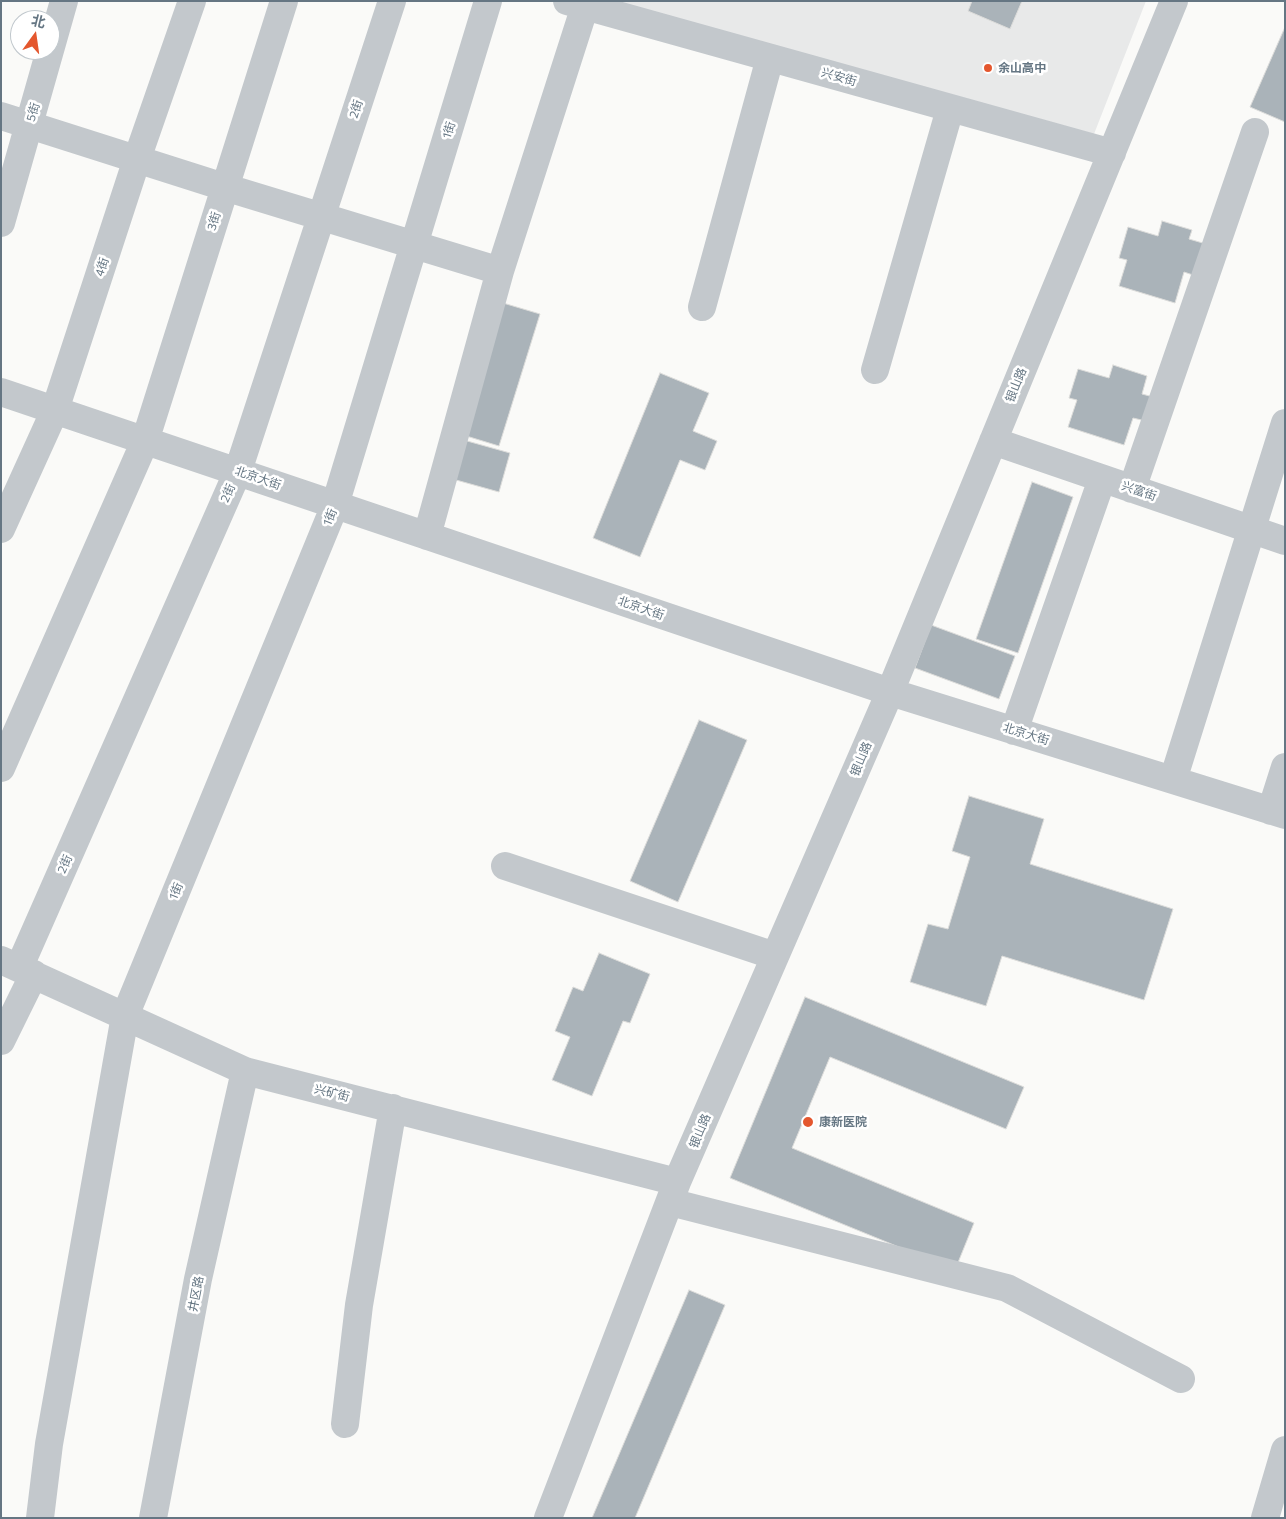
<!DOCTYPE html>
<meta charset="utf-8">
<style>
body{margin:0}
#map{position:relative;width:1286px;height:1519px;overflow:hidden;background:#fafaf8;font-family:Commissioner,"Noto Sans SC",sans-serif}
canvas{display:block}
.frame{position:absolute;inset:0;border:2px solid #657683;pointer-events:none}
.north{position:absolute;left:10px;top:10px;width:50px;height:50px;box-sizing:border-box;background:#fff;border:1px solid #c1c8cd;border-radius:50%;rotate:14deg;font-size:14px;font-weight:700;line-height:20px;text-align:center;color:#657683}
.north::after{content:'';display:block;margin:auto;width:18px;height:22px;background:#e4572e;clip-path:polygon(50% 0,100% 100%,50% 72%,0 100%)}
</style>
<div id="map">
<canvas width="1286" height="1519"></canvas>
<div class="frame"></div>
<div class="north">北</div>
</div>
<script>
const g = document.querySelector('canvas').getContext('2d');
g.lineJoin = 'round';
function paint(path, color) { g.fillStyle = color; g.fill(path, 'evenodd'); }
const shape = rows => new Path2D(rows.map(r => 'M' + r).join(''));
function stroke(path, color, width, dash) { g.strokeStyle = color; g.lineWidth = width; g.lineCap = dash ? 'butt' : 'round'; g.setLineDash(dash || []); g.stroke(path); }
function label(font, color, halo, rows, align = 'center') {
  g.font = font + ' Commissioner,"Noto Sans SC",sans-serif'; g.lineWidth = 5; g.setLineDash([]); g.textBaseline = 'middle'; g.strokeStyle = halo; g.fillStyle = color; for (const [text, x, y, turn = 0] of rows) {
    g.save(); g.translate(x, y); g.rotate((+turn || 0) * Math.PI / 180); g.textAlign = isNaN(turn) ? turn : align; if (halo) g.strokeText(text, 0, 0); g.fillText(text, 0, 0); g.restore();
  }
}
paint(shape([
 [616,1,1146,1,1094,134]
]), '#e8e9e9');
const building = shape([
 [972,1,1022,1,1010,29,968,11,972,1],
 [1285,27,1285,122,1250,107,1285,27],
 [1162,221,1192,230,1189,239,1206,244,1196,276,1184,272,1175,303,1119,286,1127,260,1119,258,1128,227,1158,236,1162,221],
 [503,303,540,314,499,446,463,435,503,303],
 [1113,365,1147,376,1142,394,1157,398,1150,422,1133,418,1124,445,1068,427,1077,400,1069,398,1078,369,1109,378,1113,365],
 [660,373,709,393,693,431,717,441,705,470,680,460,640,557,593,538,660,373],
 [460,439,510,453,499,492,449,478,460,439],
 [1032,482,1073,497,1018,653,976,639,1032,482],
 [931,625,1015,656,999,699,915,668,931,625],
 [699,720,747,740,678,902,630,881,699,720],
 [969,796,1044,819,1030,864,1173,909,1144,1000,1002,956,986,1006,910,982,928,924,948,929,970,857,952,851,969,796],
 [599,953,650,974,630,1023,623,1021,592,1096,552,1080,570,1037,555,1031,573,987,583,991,599,953],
 [805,997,1024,1087,1006,1129,830,1057,792,1148,974,1223,955,1270,730,1178,805,997],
 [689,1290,725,1305,635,1518,592,1518,689,1290]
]);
paint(building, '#aab3b9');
stroke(building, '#dcdcda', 1);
stroke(shape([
 [567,1,1112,153],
 [1,116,221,186,500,271],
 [1,223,64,1],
 [702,307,770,58],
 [875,370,950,109],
 [1,392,890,692,1285,815],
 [993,441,1285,541],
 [1132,489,1255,132],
 [1,529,55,410,137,159,192,1],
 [427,536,500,271,585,6],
 [1014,731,1102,479],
 [1,768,145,441,284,1],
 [1173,780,1285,423],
 [1271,811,1285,767],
 [505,866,775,956],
 [1,960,245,1071,677,1182],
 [19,968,238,471,392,1],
 [1,1041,34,974],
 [670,1202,1007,1288,1181,1379],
 [345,1424,359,1305,393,1108],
 [40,1518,49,1444,125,1016,335,505,488,1],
 [153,1518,198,1279,245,1071],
 [548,1518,677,1182,890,692,1174,1],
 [1265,1518,1285,1450]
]), '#c3c8cc', 28);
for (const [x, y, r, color] of [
 [988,68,5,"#e4572e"],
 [808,1122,6,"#e4572e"]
]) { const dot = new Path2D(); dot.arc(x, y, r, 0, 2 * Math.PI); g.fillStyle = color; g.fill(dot); stroke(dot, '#fff', 2); }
label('bold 12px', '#657683', '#fff', [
 ["余山高中",998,68],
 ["康新医院",819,1122]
], 'left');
label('12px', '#657683', '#fff', [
 ["兴安街",839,77,16],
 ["2街",356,109,-72],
 ["5街",33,112,-74],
 ["1街",449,130,-73],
 ["3街",214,221,-73],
 ["4街",102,267,-72],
 ["银山路",1016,385,-68],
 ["北京大街",258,478,19],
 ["兴富街",1139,491,19],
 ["2街",228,493,-66],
 ["1街",330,517,-68],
 ["北京大街",641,608,19],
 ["北京大街",1026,734,17],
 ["银山路",861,759,-67],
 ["2街",65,864,-66],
 ["1街",176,891,-68],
 ["兴矿街",332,1093,14],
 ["银山路",700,1131,-67],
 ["井区路",196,1294,-79]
]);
</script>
